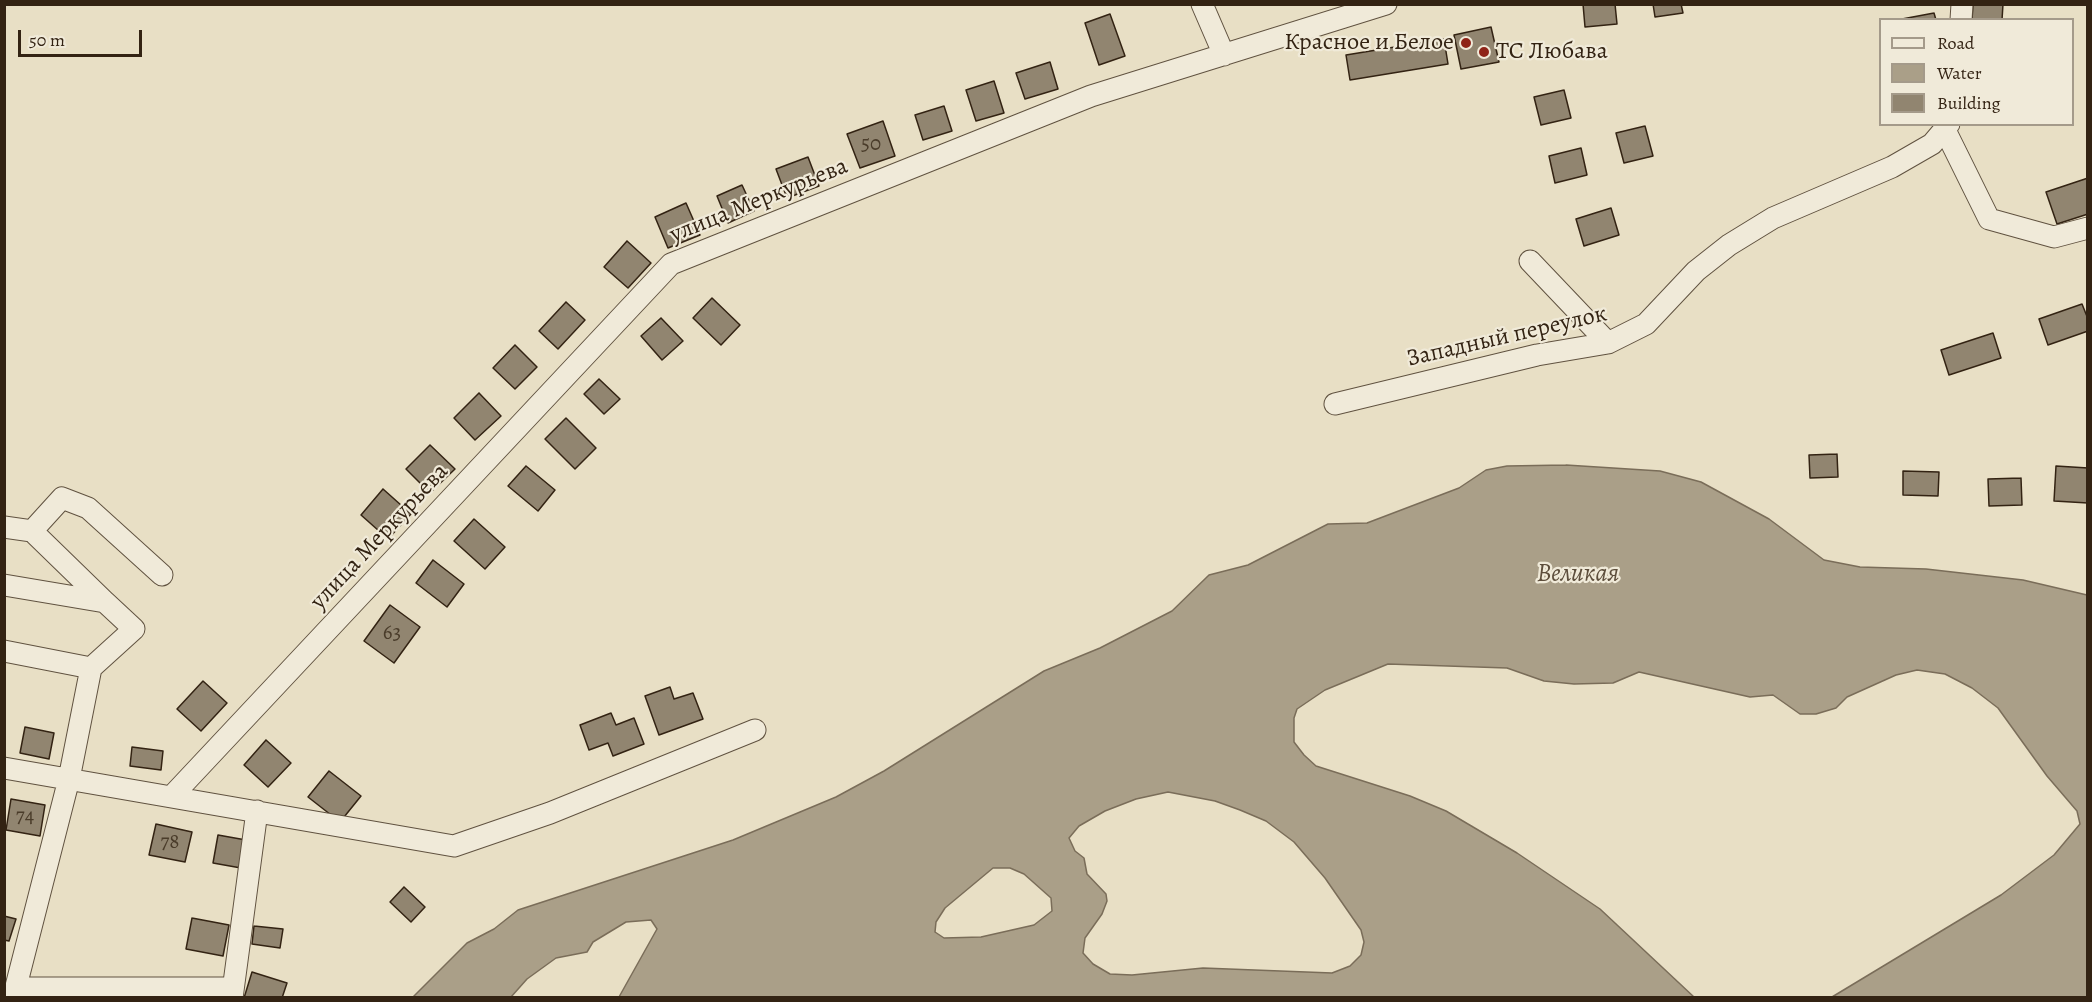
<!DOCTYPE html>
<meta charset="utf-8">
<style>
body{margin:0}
#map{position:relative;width:2092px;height:1002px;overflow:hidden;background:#e8dfc5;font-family:Alegreya,serif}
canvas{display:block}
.frame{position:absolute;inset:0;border:6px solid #332313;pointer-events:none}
.legend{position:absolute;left:1879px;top:18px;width:195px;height:108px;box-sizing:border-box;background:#f0ead9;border:2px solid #a49a8a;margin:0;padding:8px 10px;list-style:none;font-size:18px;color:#332313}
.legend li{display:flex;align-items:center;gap:12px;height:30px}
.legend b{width:30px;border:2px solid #a49a8a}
.scale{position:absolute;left:18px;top:30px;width:124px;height:27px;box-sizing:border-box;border:3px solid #332313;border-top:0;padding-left:8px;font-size:18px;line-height:21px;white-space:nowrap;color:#332313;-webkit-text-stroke:4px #f0ead9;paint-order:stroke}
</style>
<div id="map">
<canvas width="2092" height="1002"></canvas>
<div class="frame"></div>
<ul class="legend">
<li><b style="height:8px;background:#f0ead9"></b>Road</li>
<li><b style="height:16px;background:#aa9f88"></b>Water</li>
<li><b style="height:16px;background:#918570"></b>Building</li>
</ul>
<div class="scale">50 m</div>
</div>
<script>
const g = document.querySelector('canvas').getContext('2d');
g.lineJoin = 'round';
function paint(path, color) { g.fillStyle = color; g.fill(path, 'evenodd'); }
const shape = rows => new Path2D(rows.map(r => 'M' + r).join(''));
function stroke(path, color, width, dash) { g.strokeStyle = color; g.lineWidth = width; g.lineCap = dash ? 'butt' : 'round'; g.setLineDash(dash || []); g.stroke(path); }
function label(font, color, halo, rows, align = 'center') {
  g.font = font + ' Alegreya,serif'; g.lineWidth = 4.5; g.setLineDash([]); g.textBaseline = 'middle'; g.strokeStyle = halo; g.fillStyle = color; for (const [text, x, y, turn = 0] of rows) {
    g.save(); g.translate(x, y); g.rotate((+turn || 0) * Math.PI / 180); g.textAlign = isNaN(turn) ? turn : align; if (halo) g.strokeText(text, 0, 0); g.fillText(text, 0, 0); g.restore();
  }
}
const water = shape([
 [1566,465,1660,471,1701,482,1769,519,1824,560,1860,567,1926,569,2023,580,2087,595,2087,997,1832,997,2001,895,2054,855,2080,824,2077,811,2047,776,1998,708,1972,688,1945,674,1917,670,1896,675,1847,697,1836,708,1816,714,1800,714,1773,695,1750,697,1639,672,1613,683,1574,684,1544,681,1507,668,1388,664,1325,690,1297,709,1294,718,1294,742,1304,755,1316,766,1410,796,1446,811,1517,853,1600,909,1694,997,619,997,657,929,651,920,626,922,593,942,587,952,556,958,527,979,511,997,413,997,467,943,494,929,518,910,733,840,836,797,884,771,1044,671,1100,648,1172,611,1209,575,1248,565,1328,524,1367,523,1459,488,1486,470,1507,466,1566,465],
 [1168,792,1215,801,1240,810,1266,821,1294,842,1325,878,1361,930,1364,942,1361,955,1350,966,1332,973,1203,968,1132,975,1110,974,1093,964,1083,953,1085,938,1102,914,1107,901,1106,894,1087,874,1084,858,1075,851,1069,838,1079,826,1105,811,1136,799,1168,792],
 [993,868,1010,868,1024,874,1051,898,1052,911,1034,925,981,937,944,938,935,932,936,922,945,908,993,868]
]);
paint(water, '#aa9f88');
stroke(water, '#7a6d59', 1.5);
const building = shape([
 [1583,4,1615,4,1617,24,1585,27,1583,4],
 [1653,4,1681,4,1683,13,1655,17,1653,4],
 [1973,4,2003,4,2002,20,1972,20,1973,4],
 [1934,13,1936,20,1903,20,1902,19,1934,13],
 [1110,14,1125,56,1099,65,1085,23,1110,14],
 [1491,27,1499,62,1461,69,1454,35,1491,27],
 [1444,39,1448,64,1350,80,1346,55,1444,39],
 [1050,62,1058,89,1025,99,1016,73,1050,62],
 [994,81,1004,113,976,121,966,90,994,81],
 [1564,90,1571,118,1541,125,1534,97,1564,90],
 [944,106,952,131,923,140,915,115,944,106],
 [883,121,895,156,860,168,847,134,883,121],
 [1645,126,1653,156,1624,163,1616,133,1645,126],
 [1581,148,1587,175,1555,183,1549,156,1581,148],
 [808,157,819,186,787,198,776,169,808,157],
 [2088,178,2088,214,2057,224,2046,192,2088,178],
 [742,185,754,211,728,223,717,196,742,185],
 [686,203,700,235,668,248,655,217,686,203],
 [1611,208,1619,235,1584,246,1576,219,1611,208],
 [627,241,651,263,628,288,604,267,627,241],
 [712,298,740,325,721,345,693,318,712,298],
 [566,302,585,320,558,349,539,331,566,302],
 [2082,304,2088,319,2088,331,2048,345,2039,319,2082,304],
 [661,318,683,341,662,360,641,336,661,318],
 [1993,333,2001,358,1949,375,1941,350,1993,333],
 [515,345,537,367,515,389,493,368,515,345],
 [599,379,620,399,604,414,584,394,599,379],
 [479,393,501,416,475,440,454,418,479,393],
 [566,418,596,448,575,469,545,439,566,418],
 [430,445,455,469,430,493,406,469,430,445],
 [1837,454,1838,477,1810,478,1809,455,1837,454],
 [526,466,555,490,538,511,508,486,526,466],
 [2056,466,2088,468,2088,503,2054,501,2056,466],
 [1903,471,1939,472,1938,496,1903,495,1903,471],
 [2021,478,2022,505,1989,506,1988,479,2021,478],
 [383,489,411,514,388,539,361,515,383,489],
 [474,519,505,547,485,569,454,541,474,519],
 [433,560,464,584,447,607,416,583,433,560],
 [390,605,420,627,394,663,364,641,390,605],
 [203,681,227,703,201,731,177,709,203,681],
 [670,687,674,699,693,693,703,719,659,735,645,696,670,687],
 [611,713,616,725,634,718,644,744,613,756,608,743,589,750,580,725,611,713],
 [25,727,54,733,49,759,20,753,25,727],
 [266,740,291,763,268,787,244,765,266,740],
 [132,747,163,751,161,770,130,766,132,747],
 [329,771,361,796,340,822,308,797,329,771],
 [11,799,45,805,40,836,6,830,11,799],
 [156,824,192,832,185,862,149,855,156,824],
 [218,835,246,840,241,868,213,863,218,835],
 [404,887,425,907,411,922,390,902,404,887],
 [4,916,16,919,9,941,4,940,4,916],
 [192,918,229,925,223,956,186,949,192,918],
 [254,926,283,929,280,948,252,944,254,926],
 [252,972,287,983,282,998,244,998,252,972]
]);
paint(building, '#918570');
stroke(building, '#332313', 1.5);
const minor = shape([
 [1202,4,1224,55],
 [1961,20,1962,4],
 [1945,130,1989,219,2054,237,2088,228],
 [1530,261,1608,343],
 [1335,404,1537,355,1608,343,1646,324,1696,271,1729,245,1773,218,1892,167,1932,144,1949,124],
 [4,527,32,531,105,602],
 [32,531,62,498,88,508,162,575],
 [4,585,105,602,134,629,91,668],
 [4,651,91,668],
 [4,768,454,846,550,813,755,730],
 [172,796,671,264,1091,96,1386,4],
 [15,988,233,988],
 [13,998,69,779,91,668],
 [232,998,257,811]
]);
stroke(minor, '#605240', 23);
stroke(minor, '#f0ead9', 21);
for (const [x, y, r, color] of [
 [1466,43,6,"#8f2418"],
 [1484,52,6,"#8f2418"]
]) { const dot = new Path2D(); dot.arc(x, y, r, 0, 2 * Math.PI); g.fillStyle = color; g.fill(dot); stroke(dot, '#f0ead9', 2); }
label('21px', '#4a3c2a', null, [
 ["50",871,145],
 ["63",392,634],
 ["74",25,817],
 ["78",170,843]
]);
label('24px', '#332313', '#f0ead9', [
 ["Красное и Белое",1454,43],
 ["ТС Любава",1496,52,"left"]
], 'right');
label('24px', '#332313', '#f0ead9', [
 ["улица Меркурьева",759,201,-22],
 ["Западный переулок",1507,337,-13],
 ["улица Меркурьева",380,537,-47]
]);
label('italic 26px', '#5d4e3c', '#f0ead9', [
 ["Великая",1578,575]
]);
</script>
